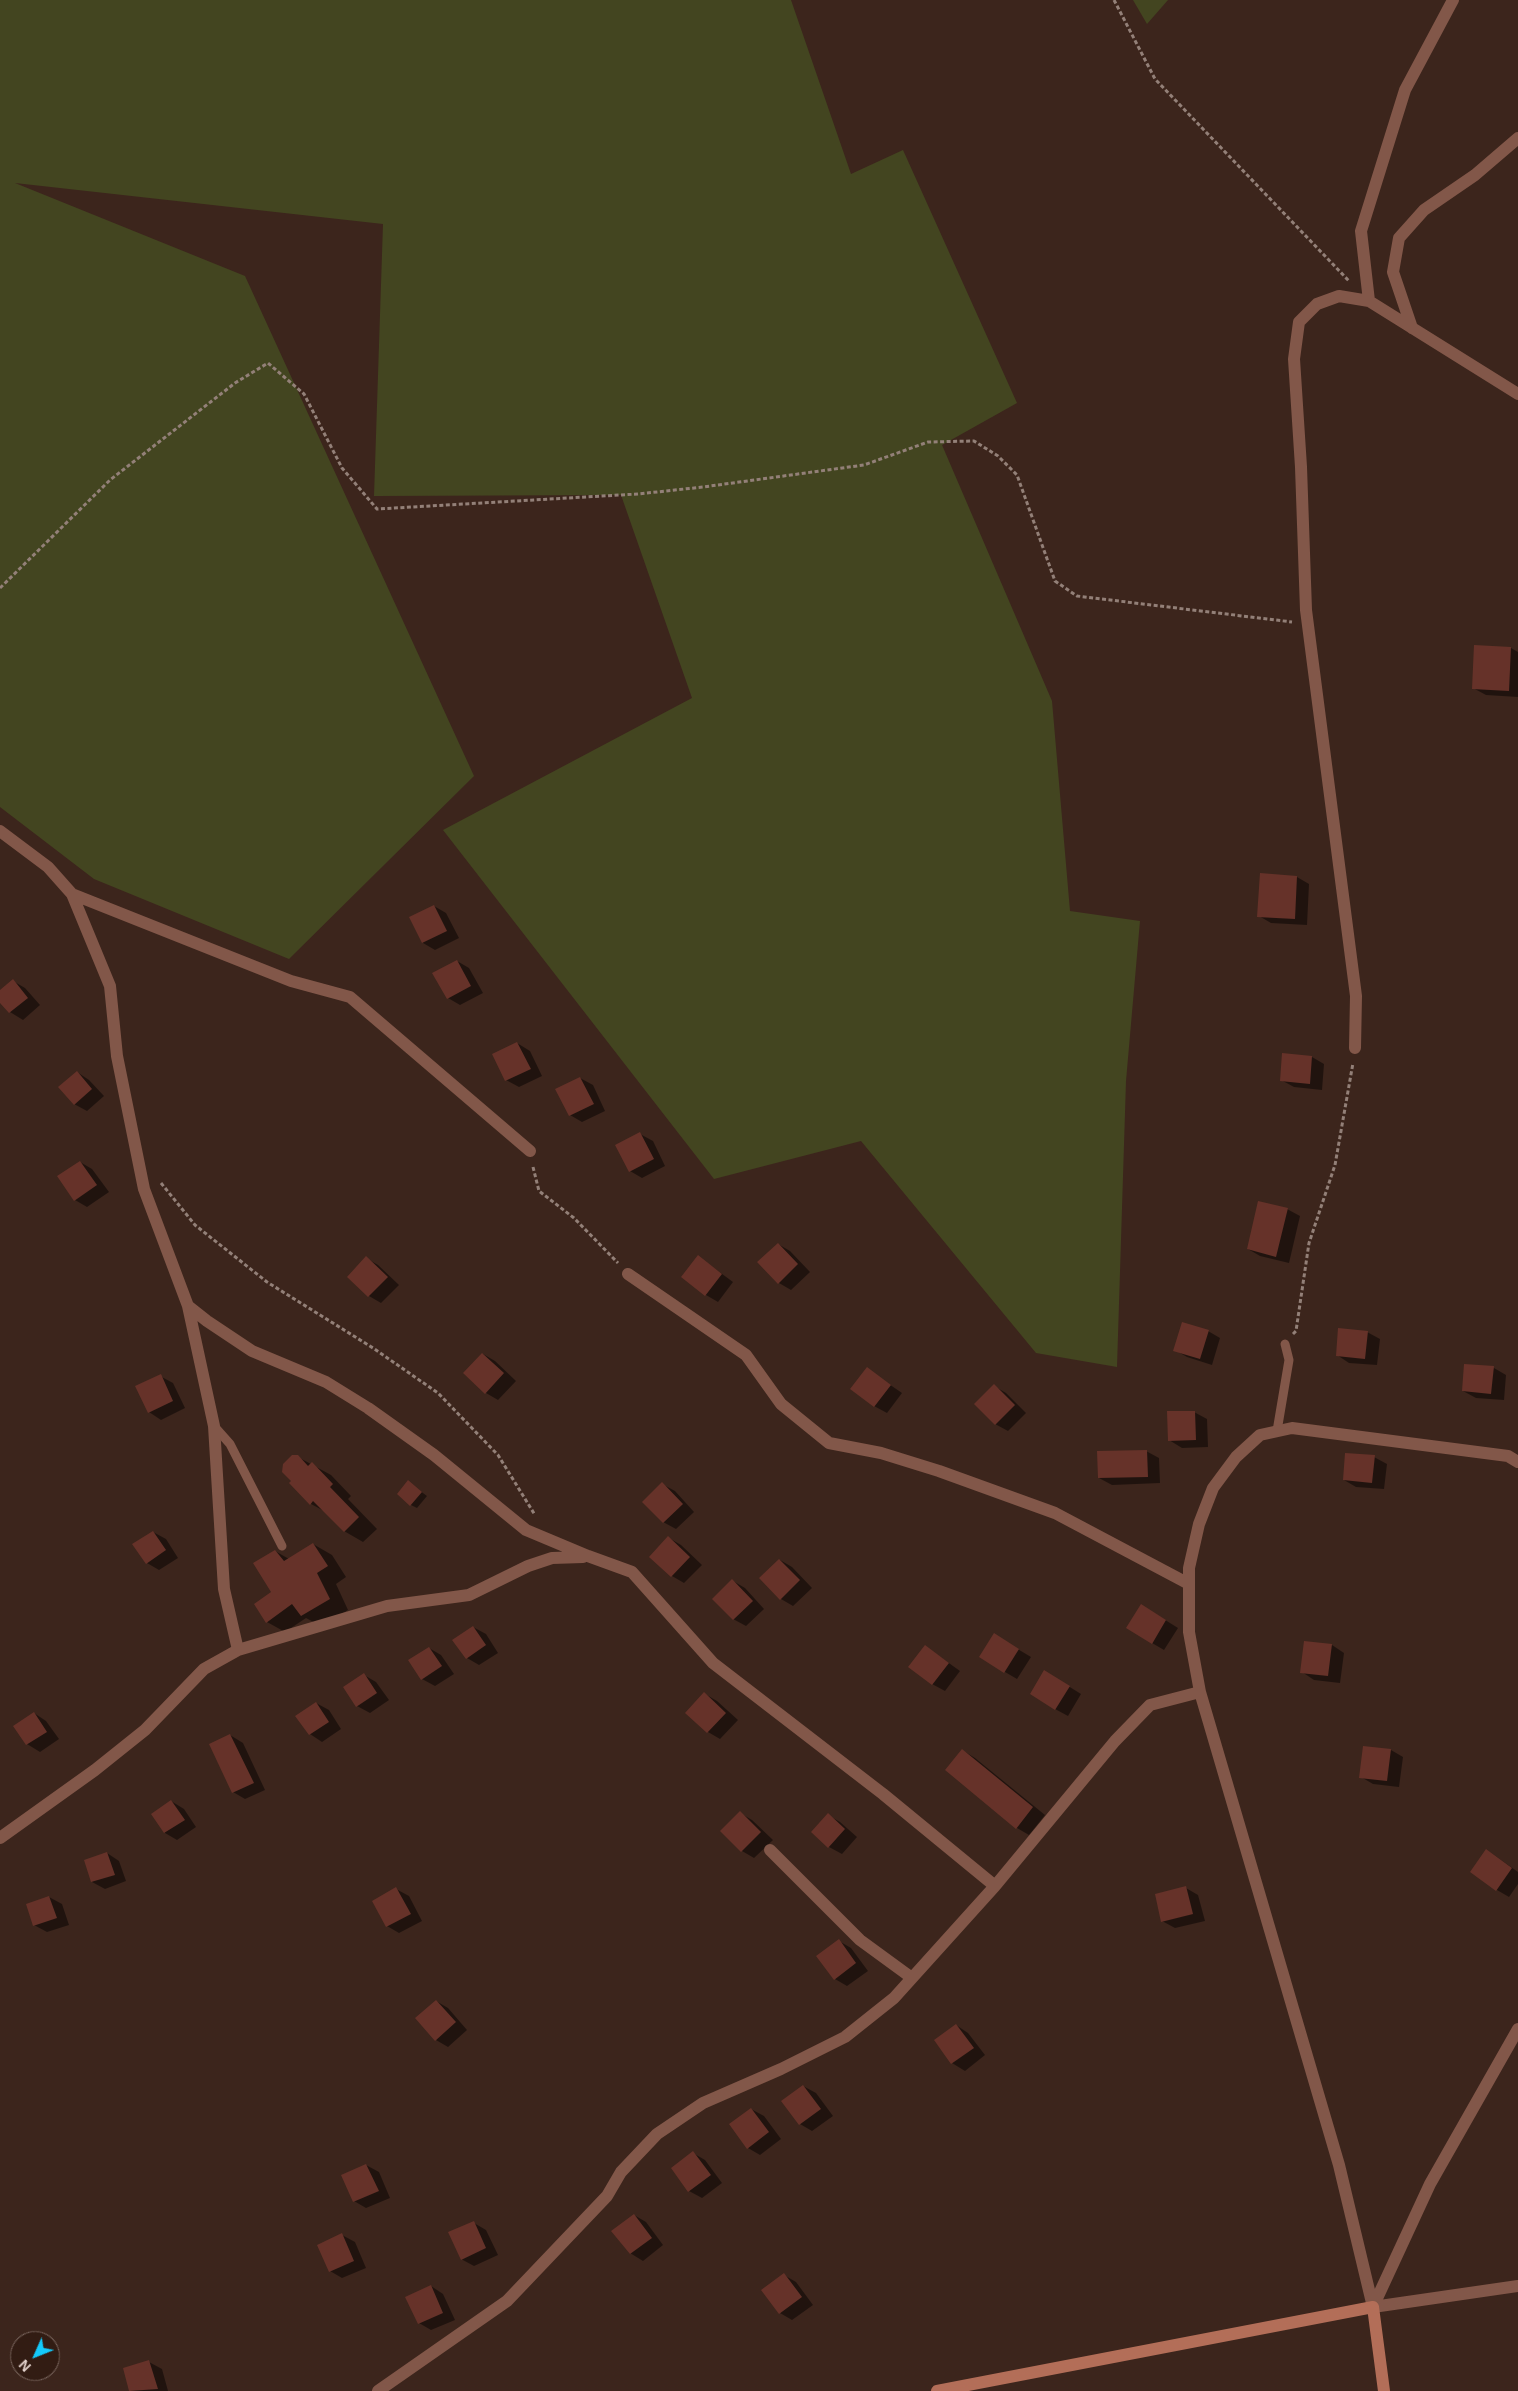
<!DOCTYPE html>
<style>
body{margin:0}
#map{position:relative;width:1518px;height:2391px;overflow:hidden;background:#3c251c;font-family:Helvetica,sans-serif}
canvas{display:block}
.north{position:absolute;left:10px;top:2331px;width:50px;height:50px;box-sizing:border-box;background:#321c13;border:1px solid #79655d;border-radius:50%;rotate:226deg;font-size:14px;font-weight:700;line-height:20px;text-align:center;color:#e3d3cd}
.north::after{content:'';display:block;margin:auto;width:18px;height:22px;background:#14cafb;clip-path:polygon(50% 0,100% 100%,50% 72%,0 100%)}
</style>
<div id="map">
<canvas width="1518" height="2391"></canvas>
<div class="north">N</div>
</div>
<script>
const g = document.querySelector('canvas').getContext('2d');
g.lineJoin = 'round';
function paint(path, color) { g.fillStyle = color; g.fill(path, 'evenodd'); }
const shape = rows => new Path2D(rows.map(r => 'M' + r).join(''));
function stroke(path, color, width, dash) { g.strokeStyle = color; g.lineWidth = width; g.lineCap = dash ? 'butt' : 'round'; g.setLineDash(dash || []); g.stroke(path); }
paint(shape([
 [0,0,791,0,851,174,903,150,1017,403,942,445,1052,701,1070,911,1140,921,1126,1081,1117,1367,1036,1353,861,1141,714,1179,443,830,692,698,621,495,374,496,383,224,15,183,245,276,474,776,289,959,94,879,0,807],
 [1133,0,1168,0,1147,24]
]), '#434520');
paint(shape([
 [1476,646,1511,648,1518,652,1518,697,1486,695,1473,688],
 [1297,877,1309,884,1307,925,1271,923,1259,916],
 [434,906,446,913,459,938,435,950,423,943,410,917],
 [457,961,469,968,483,993,460,1005,448,998],
 [13,981,25,988,40,1005,23,1020,10,1012,0,1001,0,992],
 [517,1043,530,1051,542,1076,519,1087,506,1080],
 [1312,1057,1324,1064,1322,1090,1294,1087,1281,1080],
 [77,1072,89,1080,104,1096,87,1111,74,1104],
 [580,1078,593,1085,605,1111,582,1122,570,1115],
 [640,1134,653,1141,665,1166,642,1178,630,1171],
 [80,1162,92,1169,109,1192,87,1207,75,1200,59,1177],
 [1287,1209,1300,1216,1289,1263,1260,1256,1248,1249],
 [778,1244,790,1251,810,1272,791,1290,779,1283],
 [699,1257,733,1282,718,1302,706,1295],
 [366,1258,378,1265,399,1285,381,1303,369,1296,349,1277],
 [1208,1331,1220,1338,1212,1365,1187,1357,1175,1350],
 [1367,1332,1380,1339,1377,1365,1349,1363,1337,1355],
 [483,1354,495,1361,516,1381,498,1400,486,1393],
 [1494,1368,1506,1375,1504,1400,1476,1398,1463,1391],
 [867,1369,902,1393,887,1413,874,1406],
 [160,1376,173,1383,185,1408,161,1420,149,1412],
 [994,1386,1006,1393,1026,1413,1008,1431,995,1424],
 [1194,1412,1207,1419,1208,1447,1182,1448,1169,1440],
 [1146,1451,1159,1458,1160,1483,1112,1485,1099,1478],
 [298,1457,331,1475,351,1496,348,1499,377,1529,363,1542,344,1531,326,1512,311,1504],
 [1374,1457,1387,1464,1384,1489,1356,1487,1344,1480],
 [408,1482,427,1496,417,1508,411,1505],
 [662,1484,675,1491,694,1512,676,1529,663,1522],
 [153,1532,166,1539,178,1558,159,1570,147,1563],
 [669,1538,681,1545,702,1565,684,1583,672,1576],
 [313,1544,332,1555,346,1577,336,1584,348,1610,321,1626,306,1618,285,1632,267,1622,273,1592,275,1551,289,1559],
 [780,1560,792,1567,812,1588,793,1606,781,1599],
 [733,1581,745,1588,764,1609,746,1626,733,1619],
 [1154,1613,1178,1628,1164,1650,1152,1643],
 [473,1627,486,1634,498,1653,479,1665,467,1658],
 [1006,1642,1031,1657,1017,1679,1005,1672],
 [1332,1645,1344,1653,1340,1683,1314,1680,1302,1672],
 [925,1646,960,1671,945,1691,932,1684],
 [429,1648,441,1655,454,1674,435,1686,422,1679,410,1661],
 [364,1675,376,1682,389,1700,370,1713,357,1706],
 [1057,1679,1081,1694,1068,1716,1055,1709],
 [705,1694,717,1701,738,1720,720,1739,708,1732],
 [316,1703,329,1710,341,1729,322,1742,310,1734],
 [34,1713,46,1721,59,1739,40,1752,27,1744,15,1726],
 [230,1735,243,1743,265,1790,245,1799,233,1792],
 [962,1750,975,1758,1045,1815,1029,1835,1017,1828],
 [1391,1750,1403,1757,1399,1787,1373,1784,1361,1777],
 [171,1801,184,1809,196,1827,177,1840,165,1833,152,1814],
 [740,1813,752,1820,773,1840,754,1858,742,1851,722,1831],
 [828,1815,840,1822,857,1837,842,1854,829,1847,813,1831],
 [1487,1850,1518,1872,1518,1884,1509,1897,1497,1890],
 [107,1853,119,1861,126,1881,105,1889,92,1882],
 [1186,1888,1198,1895,1205,1921,1175,1928,1162,1921],
 [396,1889,409,1896,422,1921,399,1933,387,1926],
 [49,1897,62,1904,69,1925,47,1932,34,1925],
 [839,1941,851,1948,868,1971,847,1986,835,1979],
 [436,2001,448,2008,467,2030,448,2047,436,2040],
 [956,2025,968,2033,985,2055,965,2071,952,2063,935,2041],
 [803,2086,816,2093,833,2116,812,2131,800,2124],
 [751,2109,764,2116,781,2139,760,2155,748,2148],
 [693,2153,705,2160,722,2183,702,2198,689,2191],
 [366,2165,379,2172,390,2198,366,2208,354,2201],
 [634,2215,646,2222,663,2245,643,2261,630,2253],
 [474,2223,486,2230,498,2255,474,2266,461,2259],
 [342,2235,355,2242,366,2268,342,2278,330,2271],
 [784,2275,796,2282,813,2305,792,2320,780,2313],
 [431,2286,443,2294,455,2320,431,2330,419,2323],
 [149,2362,162,2369,168,2391,131,2391,124,2369]
]), '#0007');
paint(shape([
 [1474,645,1511,647,1509,691,1472,689],
 [1260,873,1297,876,1295,919,1257,917],
 [434,905,447,931,422,943,409,917],
 [457,960,471,986,447,999,432,973],
 [13,979,28,998,9,1013,0,1003,0,990],
 [517,1042,531,1069,505,1081,492,1054],
 [1282,1053,1312,1056,1310,1084,1280,1081],
 [77,1071,92,1089,74,1105,58,1087],
 [580,1077,594,1104,569,1116,555,1089],
 [640,1132,654,1159,629,1172,615,1145],
 [80,1161,97,1185,74,1201,57,1176],
 [1258,1201,1288,1208,1276,1257,1247,1249],
 [778,1243,798,1264,778,1284,757,1262],
 [698,1255,722,1274,705,1296,681,1277],
 [366,1256,388,1277,368,1297,347,1277],
 [1182,1322,1209,1330,1200,1359,1173,1351],
 [1338,1328,1368,1331,1365,1359,1336,1356],
 [482,1353,504,1373,485,1394,463,1373],
 [1464,1364,1494,1366,1491,1394,1462,1391],
 [867,1367,891,1385,874,1407,850,1389],
 [161,1374,173,1401,148,1413,135,1386],
 [994,1384,1015,1405,995,1425,974,1404],
 [1167,1411,1195,1411,1196,1440,1168,1441],
 [1147,1450,1148,1477,1098,1478,1097,1451],
 [1345,1453,1375,1455,1372,1483,1343,1480],
 [292,1455,298,1455,308,1466,312,1462,333,1484,330,1487,359,1517,344,1532,313,1501,310,1505,289,1483,291,1481,282,1472,283,1464],
 [408,1480,422,1492,410,1506,397,1494],
 [662,1482,683,1504,663,1523,642,1502],
 [153,1531,166,1550,146,1564,132,1544],
 [668,1536,690,1557,671,1577,649,1557],
 [313,1543,328,1566,317,1573,330,1599,301,1616,292,1604,266,1623,254,1604,271,1592,253,1563,275,1550,284,1561],
 [779,1559,800,1580,780,1600,759,1578],
 [732,1579,753,1601,733,1620,712,1599],
 [1141,1604,1166,1620,1152,1644,1126,1628],
 [473,1626,486,1645,466,1659,452,1640],
 [994,1633,1019,1649,1004,1673,979,1657],
 [1304,1641,1332,1644,1328,1676,1300,1673],
 [925,1645,949,1663,932,1685,908,1667],
 [429,1647,442,1666,421,1680,408,1660],
 [1044,1670,1070,1686,1055,1710,1030,1694],
 [364,1673,377,1693,356,1707,343,1687],
 [704,1692,726,1713,707,1733,685,1713],
 [316,1702,329,1722,309,1735,295,1716],
 [34,1712,47,1732,26,1745,13,1726],
 [230,1734,254,1783,232,1793,209,1744],
 [1363,1746,1391,1749,1387,1781,1359,1778],
 [962,1749,1033,1807,1016,1829,945,1770],
 [171,1800,185,1820,164,1833,151,1814],
 [740,1811,761,1832,741,1852,720,1831],
 [828,1813,845,1829,828,1848,811,1832],
 [1486,1849,1512,1868,1496,1891,1470,1872],
 [107,1852,115,1875,91,1882,84,1860],
 [1186,1886,1193,1914,1161,1922,1155,1894],
 [396,1887,411,1914,386,1927,372,1901],
 [49,1896,57,1918,33,1926,26,1904],
 [839,1939,856,1963,834,1980,816,1956],
 [436,2000,456,2022,435,2041,415,2018],
 [956,2024,974,2048,951,2064,934,2040],
 [803,2085,821,2109,799,2125,781,2101],
 [751,2108,769,2132,747,2149,729,2124],
 [693,2151,711,2175,688,2192,671,2168],
 [366,2164,379,2191,353,2202,341,2175],
 [634,2214,652,2238,630,2254,611,2231],
 [474,2221,486,2248,461,2260,448,2232],
 [342,2233,354,2261,329,2272,317,2245],
 [784,2273,802,2297,779,2314,761,2290],
 [431,2285,443,2313,418,2324,405,2297],
 [149,2360,158,2389,129,2391,123,2368]
]), '#663229');
stroke(shape([
 [1114,0,1155,79,1349,281],
 [0,588,110,480,235,383,268,363,304,394,342,468,377,509,638,494,703,487,864,465,928,442,974,441,998,456,1017,475,1055,581,1077,596,1292,622],
 [533,1167,539,1191,574,1218,618,1263],
 [161,1183,195,1225,267,1282,373,1348,438,1393,498,1455,535,1515],
 [1293,1334,1296,1331,1309,1243,1335,1165,1353,1063]
]), '#938078', 3, [4, 2.5]);
stroke(shape([
 [214,1426,230,1444,282,1546],
 [1277,1431,1289,1360,1285,1344]
]), '#825749', 9);
stroke(shape([
 [1369,301,1361,231,1405,90,1453,0],
 [1412,328,1393,272,1399,238,1424,210,1475,175,1518,138],
 [0,831,48,867,72,894,110,986,117,1056,144,1189,188,1306,207,1321,252,1351,326,1382,368,1408,434,1455,526,1530,588,1556,632,1572,713,1663,883,1794,995,1886],
 [72,894,291,981,350,997,530,1151],
 [1355,1048,1356,996,1306,610,1301,467,1294,359,1299,322,1317,304,1339,296,1369,301,1518,394],
 [628,1274,746,1355,781,1404,829,1443,881,1453,939,1471,1055,1513,1189,1584],
 [188,1306,214,1426,224,1589,238,1650],
 [0,1838,95,1770,145,1730,204,1669,238,1650,387,1606,469,1595,528,1566,552,1558,583,1557],
 [770,1850,860,1940,912,1978],
 [1373,2307,1339,2165,1200,1692,1189,1632,1189,1568,1199,1524,1213,1488,1236,1457,1260,1435,1292,1428,1508,1456,1518,1462],
 [1373,2307,1430,2184,1518,2029],
 [1373,2307,1518,2286],
 [378,2391,507,2301,607,2196,621,2172,657,2134,703,2103,781,2069,845,2037,894,1998,995,1886,1115,1741,1150,1705,1200,1692]
]), '#825749', 12);
stroke(shape([
 [937,2391,1373,2307,1384,2391]
]), '#b36e58', 12);
</script>
